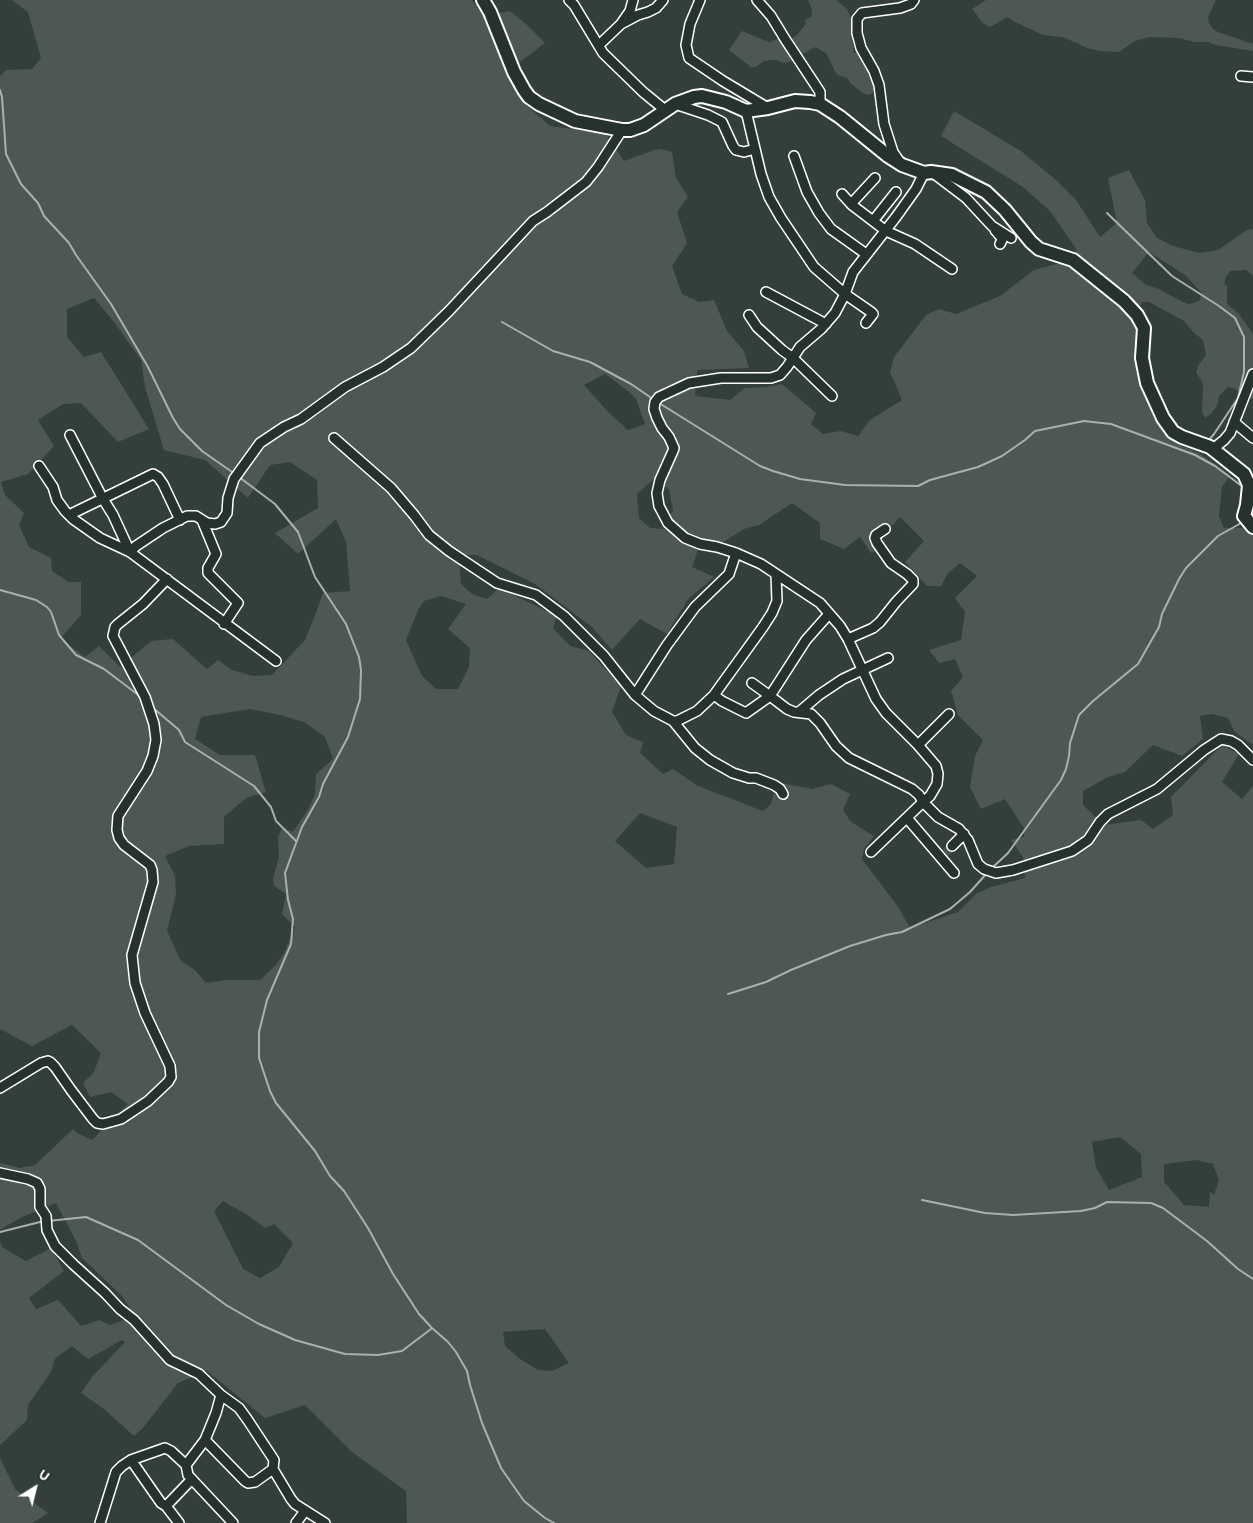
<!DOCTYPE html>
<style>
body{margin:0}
#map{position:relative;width:1253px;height:1523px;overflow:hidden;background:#333f3a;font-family:Itim,sans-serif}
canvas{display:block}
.north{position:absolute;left:10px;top:1463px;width:50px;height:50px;-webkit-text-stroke:4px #26332d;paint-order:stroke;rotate:36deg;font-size:14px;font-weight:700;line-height:20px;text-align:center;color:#fff}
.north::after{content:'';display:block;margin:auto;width:18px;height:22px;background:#fff;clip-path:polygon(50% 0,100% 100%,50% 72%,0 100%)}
</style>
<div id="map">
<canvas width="1253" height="1523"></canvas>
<div class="north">U</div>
</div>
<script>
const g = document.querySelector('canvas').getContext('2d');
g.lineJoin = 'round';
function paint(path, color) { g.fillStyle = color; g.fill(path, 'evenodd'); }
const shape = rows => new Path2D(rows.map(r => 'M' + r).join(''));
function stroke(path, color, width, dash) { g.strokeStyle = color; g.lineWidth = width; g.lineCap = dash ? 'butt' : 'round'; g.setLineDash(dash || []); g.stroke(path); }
paint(shape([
 [12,0,472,0,484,16,510,11,525,23,545,43,506,73,526,105,550,126,605,133,624,161,654,150,660,149,672,152,676,178,688,197,677,212,687,243,672,266,682,294,699,302,714,300,727,331,744,351,749,368,697,370,695,396,730,400,745,388,766,387,782,384,816,413,811,424,823,434,841,431,858,436,870,420,902,400,890,372,894,357,926,315,939,309,956,314,1000,296,1034,270,1060,263,1077,250,1050,211,1023,187,941,136,954,111,1021,151,1056,180,1076,200,1100,237,1117,223,1108,178,1129,170,1145,200,1147,223,1157,238,1173,246,1199,253,1218,250,1247,230,1253,229,1253,276,1246,270,1230,271,1226,277,1224,284,1227,286,1227,304,1239,314,1253,334,1253,399,1243,395,1234,388,1228,387,1219,396,1218,403,1215,408,1211,414,1205,418,1202,412,1203,384,1196,372,1198,366,1206,355,1203,340,1192,331,1184,321,1149,302,1142,302,1133,316,1141,329,1157,417,1177,444,1199,453,1230,475,1222,487,1219,516,1224,528,1245,528,1253,529,1253,745,1235,732,1228,718,1212,714,1200,716,1203,739,1182,756,1153,745,1125,772,1108,777,1083,791,1083,805,1104,825,1141,820,1153,829,1173,815,1171,797,1222,745,1239,754,1222,782,1242,799,1253,786,1253,1523,407,1523,406,1491,352,1452,305,1405,265,1418,207,1371,178,1383,142,1429,134,1436,104,1409,81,1393,92,1377,125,1342,122,1340,88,1359,72,1346,55,1359,51,1372,28,1405,27,1420,0,1445,0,1241,2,1247,26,1261,51,1248,64,1271,29,1298,36,1309,58,1300,81,1326,99,1320,110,1325,124,1320,130,1308,122,1296,82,1258,76,1241,56,1203,22,1217,0,1230,0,1163,20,1168,35,1165,73,1129,79,1134,92,1140,128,1104,111,1092,90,1097,83,1083,94,1072,101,1053,72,1025,32,1046,0,1029,0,76,6,70,32,69,41,58,28,12],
 [1149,252,1185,275,1201,292,1200,300,1194,303,1188,304,1181,301,1159,289,1146,285,1132,273],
 [94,298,114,322,141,360,145,387,164,450,205,460,248,498,270,465,290,462,317,480,318,508,275,533,298,554,336,519,346,542,350,591,323,593,316,613,305,640,272,675,253,676,232,670,218,660,207,669,173,639,151,641,120,667,99,646,85,657,60,639,81,615,81,582,69,582,52,571,51,558,29,547,19,525,24,513,5,495,1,482,28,474,54,446,38,420,63,404,81,403,118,442,149,429,101,352,84,357,67,337,67,309],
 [605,374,628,391,636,399,645,424,628,430,608,412,584,385],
 [654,479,669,489,673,510,665,529,650,528,639,518,637,494],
 [792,503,820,523,820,539,844,549,860,537,871,553,881,549,877,541,900,517,924,541,905,562,927,586,941,586,948,573,960,563,977,576,955,598,965,612,961,640,929,650,939,663,955,659,963,677,951,691,958,715,983,740,975,756,970,787,981,809,1005,799,1024,828,1024,837,1011,840,1023,857,1025,878,991,887,977,893,958,912,910,928,899,908,862,859,864,849,874,836,851,822,843,810,850,794,831,784,812,789,776,782,771,804,763,811,698,786,673,769,663,774,640,753,643,742,626,735,612,712,621,686,589,651,570,646,553,628,557,616,499,588,487,599,472,594,461,584,459,555,477,555,535,584,592,627,612,650,640,619,667,634,688,599,714,577,692,567,701,541,720,544,744,529,759,525],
 [441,596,466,604,448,629,470,648,469,667,458,689,436,689,422,676,406,640,418,610,424,601],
 [250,709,280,715,304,722,325,737,333,759,316,774,315,794,309,808,293,832,282,828,278,837,279,857,273,878,274,886,286,894,282,914,295,927,284,953,276,965,260,980,225,980,206,983,195,970,181,961,167,931,176,894,175,876,165,856,189,846,224,844,224,817,246,798,266,792,255,755,220,755,195,739,201,717],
 [640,813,677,827,674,864,646,868,615,841],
 [1120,1137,1141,1154,1142,1177,1109,1190,1096,1167,1092,1142],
 [1197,1160,1213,1164,1219,1180,1214,1195,1210,1192,1209,1207,1184,1205,1164,1182,1164,1164],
 [223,1201,249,1216,265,1228,274,1224,293,1243,279,1267,260,1278,243,1269,214,1211],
 [545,1329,569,1363,552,1371,538,1370,520,1359,505,1346,503,1332],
 [808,0,836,0,847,9,853,23,852,38,854,53,861,52,875,83,873,93,868,95,864,94,851,84,847,78,838,75,836,73,826,53,815,47,789,62,783,63,777,60,771,60,764,61,755,67,751,67,729,50,742,31,766,41,770,42,777,39,791,39,798,34,806,24,805,20,811,17,812,10],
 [986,0,1216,0,1208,17,1209,23,1213,29,1218,32,1253,44,1253,51,1215,45,1209,42,1194,42,1179,38,1149,37,1135,41,1119,52,1100,51,1087,48,1063,37,1043,35,1015,22,1007,17,992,26,989,27,983,23,972,9],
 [0,1458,15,1489,48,1513,32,1523,0,1523]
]), '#4d5853');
stroke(shape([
 [0,90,2,97,6,154,21,184,38,203,44,216,69,243,76,255,111,304,148,367,173,418,180,429,202,451,235,474],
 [1107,213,1172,276,1219,306,1235,318,1244,337,1244,372,1238,398,1214,434,1208,441],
 [502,322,553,351,590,362,631,384,653,399],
 [659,403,760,466,773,471,800,479,845,485,918,486,930,480,978,467,1002,456,1025,440,1035,431,1084,421,1111,424,1195,455,1215,466,1243,487],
 [239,477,275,504,298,532,315,577,346,624,359,657,361,670,360,699,348,737,323,784,319,797,302,827,285,873,288,900,293,919,291,944,267,1000,259,1032,259,1058,270,1091,276,1103,315,1151,330,1176,344,1191,368,1228,393,1274,419,1314,432,1328,448,1342,456,1352,467,1371,470,1385,482,1423,501,1468,524,1501,545,1518,554,1523],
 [0,590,36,600,47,607,51,612,59,635,76,655,104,669,141,697],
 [152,707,179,730,185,742,254,786,271,807,276,821,296,841],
 [992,868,1008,853,1061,780,1066,769,1069,756,1070,743,1079,715,1093,701,1138,664,1159,627,1162,614,1179,579,1186,568,1218,536,1243,522],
 [728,994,766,982,791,970,850,946,886,935,902,932,950,909,970,892,987,873],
 [922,1200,985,1213,1013,1215,1081,1211,1095,1208,1107,1202,1151,1203,1163,1208,1207,1241,1238,1269,1253,1279],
 [48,1221,86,1217,138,1240,226,1305,259,1324,295,1340,345,1354,378,1355,402,1351,431,1329],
 [0,1232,44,1221]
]), '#abb0ae', 2);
stroke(shape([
 [944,855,952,846]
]), '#47524e', 9, [9, 4.5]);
const street = shape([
 [569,0,574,5,603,53,643,92,665,110],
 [700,0,690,24,686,45,689,58,723,81,768,108],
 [757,0,771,16,785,39,820,92,820,104],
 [621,24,638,15,648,12,656,8,663,0],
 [599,45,621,24,630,11,633,0],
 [1241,76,1253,77],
 [675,104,708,115,722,122,733,146,736,150,744,152,755,149],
 [746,111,761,174,769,197,781,218,814,267,845,294,871,312,873,314,866,323],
 [794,156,807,192,819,213,831,229,866,254],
 [899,161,893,152,884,124,879,85,874,71,861,48,857,33,857,19,862,13,900,8,911,4,914,0],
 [924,173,916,189,896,217,853,272,845,294,835,313,821,329,800,347,787,367,780,375,771,378,721,378,689,383,659,397,655,402,654,409,657,418,662,428,669,437,674,448,673,451,660,480,657,493,659,506,668,523,685,538,700,544,717,547,736,553,761,564,820,603,840,626,848,639,876,699,886,713,918,745,936,766,938,774,937,784,930,796,923,802,938,817,959,829,968,840,978,864,984,869,996,873,1013,870,1072,851,1088,840,1100,822,1108,814,1157,789,1204,750,1221,739,1231,741,1238,745,1253,760],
 [933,173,966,198,992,226,1011,238],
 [842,194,852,205,886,231,915,244,952,269],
 [851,204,875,178],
 [873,221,896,192],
 [995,230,1001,237,1002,240,1000,244],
 [766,292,826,324],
 [749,315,757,327,782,350,793,358,832,396],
 [1234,422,1253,438],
 [70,435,103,499,113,515,130,552],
 [334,438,391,488,414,515,429,535,449,551,497,583,536,595,564,616,604,656,635,695,654,711,673,721,677,721,697,711,714,695,722,701,746,713,770,696,787,709,794,712,811,714,820,723,836,746,849,758,912,789,919,795,923,802,871,852],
 [1213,449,1224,440,1230,433,1253,374],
 [39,466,53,487,57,500,65,511,73,519,100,538,130,552],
 [69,515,153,474,158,477,163,484,180,520],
 [202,520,216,554,208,568,208,573,238,603,224,624],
 [848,639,873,628,880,622,896,602,913,584,913,580,907,574,891,563,877,543,875,538,876,535,885,529],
 [276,661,130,552,136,546,163,528,187,516,196,516,207,523,215,524,221,522,227,513,228,498,234,479,260,443,284,427,301,419,345,387,383,367,411,348,449,311,533,221,547,212,586,182,598,167,622,130],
 [752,683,770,696,806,640,829,614],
 [635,695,667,645,695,607,729,574,736,553],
 [714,695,763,627,772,613,777,601,776,575],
 [799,712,819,695,843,679,888,658],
 [673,721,695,748,710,760,733,773,749,778,756,778,774,785,780,789,783,794],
 [918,745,949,714],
 [907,818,954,873],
 [952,846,964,834],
 [0,1088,41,1063,48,1061,50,1062,55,1067,71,1090,93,1119,97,1123,103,1124,121,1119,148,1101,168,1082,171,1077,170,1066,145,1013,135,983,132,955,153,882,152,870,150,865,124,845,119,838,117,830,118,816,147,771,153,756,156,740,154,724,145,697,113,636,115,627,118,624,143,604,167,579],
 [0,1173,28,1179,37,1183,40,1189,40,1207,46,1216,47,1230,55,1246,73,1264,105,1293,120,1309,134,1320,170,1360,199,1374,221,1395,216,1413,205,1440,186,1465,188,1475,233,1523],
 [221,1395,239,1408,247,1419,274,1460,273,1469,291,1499,295,1504,325,1523],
 [205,1440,245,1481,248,1483,255,1482,273,1469],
 [131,1460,161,1503,166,1506,179,1523],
 [166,1506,192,1479],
 [100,1523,116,1472,122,1466,131,1460,165,1448,171,1451,186,1465],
 [296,1523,305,1511]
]);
const secondary = shape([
 [483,0,490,12,514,72,524,90,529,97,539,104,575,121,622,130,630,130,644,125,675,104,694,97,702,96,726,102,746,111,768,108,795,101,810,102,820,104,840,117,888,156,902,165,924,173,931,172,952,175,986,192,1005,210,1031,242,1039,249,1073,260,1124,301,1137,315,1144,328,1142,358,1147,383,1163,418,1173,432,1182,437,1210,447,1244,474,1249,485,1247,505,1244,516,1253,527]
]);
stroke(street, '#fff', 12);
stroke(secondary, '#fff', 16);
stroke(street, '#26332d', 9);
stroke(secondary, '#26332d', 12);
</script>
